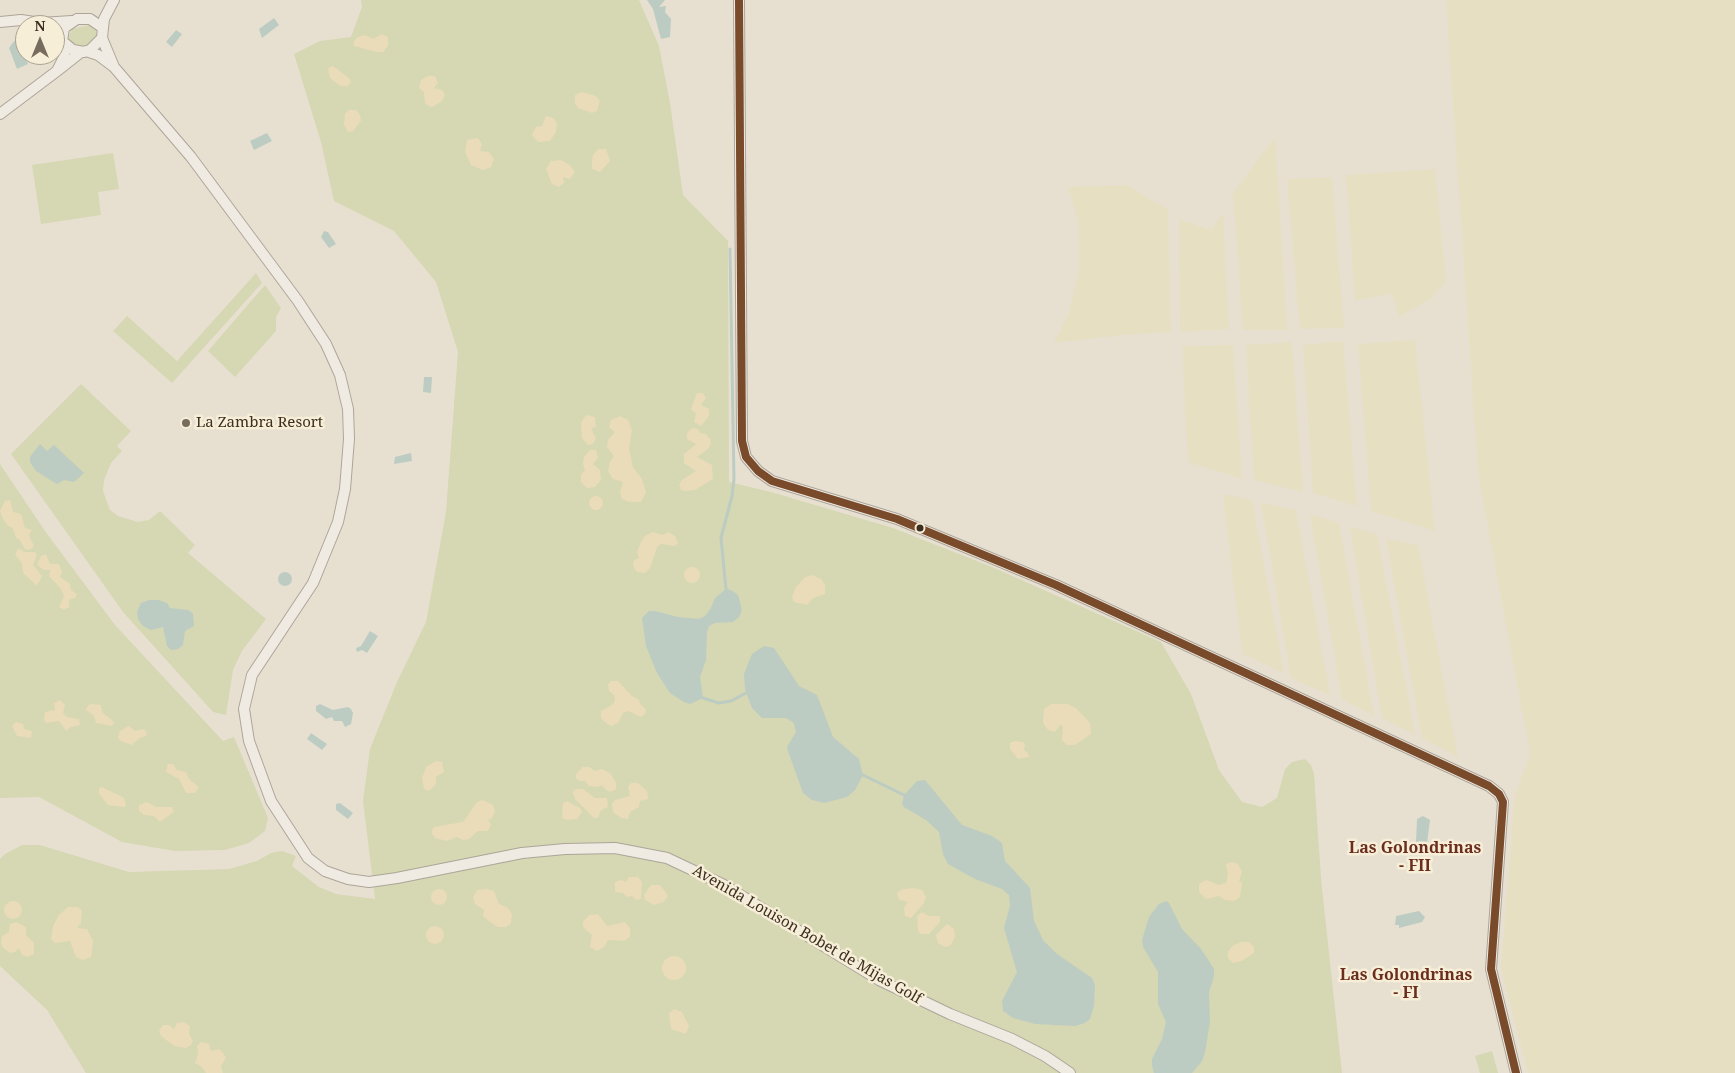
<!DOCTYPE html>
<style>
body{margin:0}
#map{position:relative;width:1735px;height:1073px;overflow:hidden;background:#e7e0d1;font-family:"Noto Serif",serif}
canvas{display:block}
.north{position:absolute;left:15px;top:15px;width:50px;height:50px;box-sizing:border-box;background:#f7eed8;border:1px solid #ada18e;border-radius:50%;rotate:0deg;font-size:14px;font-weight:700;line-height:20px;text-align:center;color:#3d2e20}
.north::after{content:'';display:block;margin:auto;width:18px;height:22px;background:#786c5e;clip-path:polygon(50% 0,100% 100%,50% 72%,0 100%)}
</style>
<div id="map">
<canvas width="1735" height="1073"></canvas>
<div class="north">N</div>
</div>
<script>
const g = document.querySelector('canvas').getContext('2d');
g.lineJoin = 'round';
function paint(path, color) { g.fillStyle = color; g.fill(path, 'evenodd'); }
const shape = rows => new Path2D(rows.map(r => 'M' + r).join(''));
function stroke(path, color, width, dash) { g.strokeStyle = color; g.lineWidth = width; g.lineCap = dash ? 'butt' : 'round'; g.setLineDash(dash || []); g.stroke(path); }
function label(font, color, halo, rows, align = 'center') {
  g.font = font + ' "Noto Serif",serif'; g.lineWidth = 5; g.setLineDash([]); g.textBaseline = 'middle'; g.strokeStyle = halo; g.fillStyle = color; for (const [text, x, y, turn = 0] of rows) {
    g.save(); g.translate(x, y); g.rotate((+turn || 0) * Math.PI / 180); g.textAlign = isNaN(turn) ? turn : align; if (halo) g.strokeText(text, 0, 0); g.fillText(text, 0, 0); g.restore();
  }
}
paint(shape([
 [1446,0,1735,0,1735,1073,1528,1073,1501,967,1515,795,1530,754,1478,472],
 [1275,137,1287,330,1243,330,1233,193],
 [1435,169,1446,281,1432,298,1399,317,1392,293,1355,301,1346,175],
 [1332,177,1344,328,1300,329,1287,179],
 [1127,185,1168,210,1171,332,1122,335,1054,343,1069,312,1079,269,1078,221,1068,187],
 [1223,213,1229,329,1180,332,1179,219,1211,230],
 [1415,340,1435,531,1371,511,1358,344],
 [1343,341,1357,506,1313,493,1303,345],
 [1292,342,1303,492,1254,480,1246,345],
 [1233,345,1242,479,1188,462,1182,346],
 [1223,494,1252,500,1284,673,1242,654],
 [1261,503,1296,510,1330,695,1291,678],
 [1310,514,1339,523,1374,716,1342,699],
 [1350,527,1377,534,1415,735,1382,718],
 [1386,539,1418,545,1458,757,1422,738]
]), '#e6dfc2');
paint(shape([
 [361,0,639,0,659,46,670,103,683,195,728,241,729,482,771,492,893,528,992,567,1161,642,1191,694,1219,770,1242,802,1262,807,1277,798,1285,769,1292,762,1305,759,1311,765,1314,774,1321,879,1342,1073,86,1073,47,1010,0,966,0,859,5,854,22,845,40,845,129,872,229,869,257,861,271,853,282,851,296,856,292,866,319,887,336,894,375,899,363,801,370,749,397,682,426,622,446,512,458,352,436,282,394,231,334,201,321,142,294,54,320,41,351,37,362,7],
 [90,25,95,27,98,36,87,46,76,46,68,39,72,29],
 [113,153,119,189,98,192,101,215,41,224,32,165],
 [256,273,262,283,172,383,113,331,127,316,177,361],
 [265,285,281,308,276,317,276,331,235,377,208,351],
 [81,384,131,431,117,446,122,451,111,463,104,480,103,491,110,510,118,516,138,522,149,520,160,511,195,545,188,553,266,619,242,651,233,670,226,715,213,712,123,612,11,454],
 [0,464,45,531,115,625,223,741,234,737,268,818,265,831,249,843,225,850,175,851,122,842,39,797,0,798],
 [1492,1051,1498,1073,1480,1073,1475,1056]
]), '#d6d7b3');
paint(shape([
 [382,34,388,37,388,46,383,52,376,52,354,46,354,41,358,37,365,35,373,39],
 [333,66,349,78,351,82,348,86,340,86,330,78,328,68],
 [428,76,435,76,438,83,434,88,442,90,445,95,442,101,432,107,425,104,424,92,419,88,421,80],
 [582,92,596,96,600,101,597,111,592,113,578,108,575,103,575,95],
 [349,110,356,110,360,115,361,121,353,131,348,132,344,125,345,114],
 [546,116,553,118,557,123,556,132,550,141,538,142,532,135,536,127,542,126],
 [478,138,482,144,480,151,489,152,494,159,491,167,483,170,471,165,465,152,467,140],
 [598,149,606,149,610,161,600,172,592,169,592,161,593,155],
 [561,160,570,165,575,172,570,179,563,177,564,183,559,187,552,184,546,169,551,161],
 [697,393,703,393,706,398,701,405,709,409,709,416,701,426,694,422,696,414,691,409],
 [586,415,595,417,596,426,591,429,596,438,593,444,588,445,582,438,581,423],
 [620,416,628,420,632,430,629,449,633,467,642,479,646,492,641,502,629,502,622,499,620,492,623,482,613,479,608,471,610,462,614,456,607,447,608,440,615,432,609,427,611,420],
 [692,428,698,429,700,433,706,434,710,439,711,444,708,449,697,457,712,465,713,479,695,490,685,491,681,490,679,485,682,480,696,471,684,463,684,454,696,444,687,439,687,433],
 [590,450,596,450,598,458,593,464,600,470,601,480,595,487,587,488,581,482,581,475,585,470,583,464,584,457],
 '589 503a7 7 0 1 1 14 0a7 7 0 1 1-14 0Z',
 [10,500,13,512,21,514,25,528,32,530,29,535,34,546,30,550,25,549,19,539,16,538,13,528,8,526,3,519,0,511,5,501],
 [653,532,662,535,669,532,675,536,678,543,675,546,661,544,657,547,650,568,645,573,637,572,633,566,634,560,639,558,637,552,641,542,645,536],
 [18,548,25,552,35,552,37,555,33,565,42,576,37,586,23,573,22,563,15,555],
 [46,554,50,564,59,564,62,572,60,577,70,584,71,590,77,594,75,598,69,600,69,607,64,610,59,607,64,596,61,589,49,576,50,570,44,570,37,565,41,556],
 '684 575a8 8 0 1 1 16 0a8 8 0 1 1-16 0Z',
 [812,575,821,579,825,585,825,594,813,598,807,605,794,602,792,597,796,587,805,577],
 [611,681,618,681,632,696,639,700,640,704,646,709,645,714,641,717,628,711,623,713,618,723,611,726,606,723,601,718,601,711,612,705,615,701,614,695,609,691,608,685],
 [60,700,65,705,63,713,67,717,79,719,80,725,70,727,66,731,59,721,46,723,44,720,45,712,55,710,54,703],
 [92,704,101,705,102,712,112,720,114,723,112,726,96,723,94,716,86,710,88,705],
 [1051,704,1068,704,1077,709,1090,723,1091,734,1075,745,1067,745,1062,740,1063,726,1060,725,1055,732,1048,730,1043,723,1044,709],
 [16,722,23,724,24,729,32,731,31,738,17,736,12,726],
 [129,726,135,731,143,729,147,732,146,736,140,738,132,745,121,741,118,738,120,731],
 [1014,741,1023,742,1025,744,1024,750,1028,753,1029,757,1018,759,1010,749,1010,743],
 [436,761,442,762,444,772,436,777,436,784,429,791,424,789,422,778,426,767],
 [168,764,173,764,177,770,186,772,189,779,199,787,195,793,186,793,179,779,166,772],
 [583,767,589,767,595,771,602,769,611,774,616,783,616,789,611,792,606,790,602,785,598,787,589,786,585,781,579,781,576,778,576,774],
 [631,783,638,783,647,791,648,799,640,801,639,807,630,812,628,819,621,818,613,812,612,804,615,800,630,796,628,787],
 [102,787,124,798,126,805,124,807,108,805,99,794,99,788],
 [576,789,583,789,595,798,607,798,608,807,601,810,598,818,594,818,575,799,573,792],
 [483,800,493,805,495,811,492,818,488,820,491,825,488,831,478,831,469,839,463,840,457,837,447,841,435,838,431,832,434,827,463,822,477,802],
 [567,801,581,809,582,812,577,819,567,820,562,818,563,803],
 [147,802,156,807,172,807,174,812,160,822,154,816,144,815,139,811,139,805],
 [1231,862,1238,864,1242,872,1239,881,1242,883,1240,897,1234,901,1225,900,1219,896,1206,899,1199,892,1199,884,1206,880,1219,885,1226,883,1228,875,1226,864],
 [629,877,638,877,642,882,641,899,636,900,632,896,627,897,623,893,615,892,615,882,621,880,626,882],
 [651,885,660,885,667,894,667,898,663,902,654,905,645,900,644,895],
 [914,888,922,890,926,897,924,903,911,918,905,916,904,908,908,902,899,900,897,893,903,889],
 [487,889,494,891,499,904,508,908,512,914,511,923,506,927,498,927,490,922,483,916,484,910,475,904,473,897,477,890],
 '431 897a8 8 0 1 1 16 0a8 8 0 1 1-16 0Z',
 '4 910a9 9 0 1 1 18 0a9 9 0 1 1-18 0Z',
 [68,907,78,907,82,911,81,923,77,928,87,929,93,941,91,957,83,960,76,957,70,941,55,943,51,939,53,926,59,915],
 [922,912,929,916,940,916,940,922,929,934,920,934,918,930,917,916],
 [598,914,607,926,625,922,630,928,630,937,624,941,608,940,604,947,597,951,590,947,592,935,583,927,583,922,589,915],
 [16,922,26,927,26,935,34,943,34,954,28,957,22,955,19,948,15,952,10,953,3,948,1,942,2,936,9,932,10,924],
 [947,924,954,929,955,937,950,946,945,947,938,943,936,935],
 '426 935a9 9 0 1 1 18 0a9 9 0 1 1-18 0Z',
 [1242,942,1249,942,1254,947,1254,953,1242,961,1233,963,1228,958,1228,951,1234,945],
 '662 968a12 12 0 1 1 24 0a12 12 0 1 1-24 0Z',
 [674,1009,682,1012,689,1026,686,1034,671,1029,669,1013],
 [183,1022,190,1026,189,1034,193,1041,191,1045,186,1048,174,1046,161,1036,159,1030,163,1025,169,1025,174,1029,177,1023],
 [201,1042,209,1044,211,1051,219,1049,224,1054,226,1058,221,1066,223,1073,206,1073,202,1067,195,1063,198,1054,197,1046]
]), '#eadcb9');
paint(shape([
 [647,0,665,0,659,7,666,6,665,12,671,19,670,37,661,39,653,9],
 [274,18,279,25,262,38,259,29],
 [176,30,182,34,172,47,166,42],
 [14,41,20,43,28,64,17,69,9,48],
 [267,133,272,141,254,150,250,141],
 [324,231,328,232,336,244,329,248,321,237],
 [424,377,432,377,431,393,423,392],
 [40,444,47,451,54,445,84,473,74,482,64,480,57,484,36,471,30,462,30,457],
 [411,453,412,461,394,464,395,457],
 '278 579a7 7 0 1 1 14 0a7 7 0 1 1-14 0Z',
 [726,589,731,590,738,595,742,610,739,617,733,622,715,623,709,626,707,632,706,660,700,677,703,698,690,704,684,702,670,693,657,673,646,646,642,618,649,611,655,611,678,617,699,619,705,616,711,608,715,598],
 [149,600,158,600,167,603,170,608,188,610,193,614,194,626,185,631,183,645,178,649,171,650,167,646,163,627,151,630,143,626,138,619,137,612,141,603],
 [370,631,378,636,367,653,362,650,357,652,356,648,361,646],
 [764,646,774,648,799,686,817,695,833,737,859,759,863,775,855,790,847,797,824,803,812,800,803,793,788,751,787,747,796,732,794,723,786,718,762,718,752,708,745,689,744,674,752,654],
 [320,704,333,710,348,707,351,709,353,713,351,724,345,727,342,721,334,721,332,717,326,719,316,711,316,706],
 [311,733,327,744,322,750,307,739],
 [925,780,962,825,992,836,1002,843,1005,861,1030,888,1034,921,1043,940,1057,954,1092,978,1095,985,1094,1006,1090,1019,1085,1023,1075,1026,1035,1024,1013,1018,1003,1011,1002,1001,1017,972,1004,928,1010,906,1009,895,1002,889,975,879,948,864,943,854,939,832,926,820,904,807,902,804,904,795,917,781],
 [340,803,353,813,348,819,336,810,336,804],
 [1423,816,1430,820,1427,843,1421,847,1416,842,1417,819],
 [1166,901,1169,903,1182,929,1201,949,1214,969,1214,976,1209,992,1210,1021,1205,1053,1202,1061,1192,1073,1154,1073,1152,1066,1152,1059,1162,1039,1166,1022,1158,1004,1158,972,1143,947,1142,940,1149,917,1159,904],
 [1419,911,1425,917,1422,922,1399,928,1399,925,1395,925,1396,916]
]), '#bcccc2');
stroke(shape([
 [726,589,721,538,732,496,734,479,730,249],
 [703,698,719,703,731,701,746,693],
 [863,775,904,795]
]), '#bcccc2', 3);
const minor = shape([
 [739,0,742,441,746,457,758,471,772,481,897,519,1056,585,1489,786,1499,794,1503,802,1491,969,1516,1073],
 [77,19,90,19,103,28,102,38,90,50,84,52,73,50,62,41,64,28,77,19],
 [0,22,21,20,41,23],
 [46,25,41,23,72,21],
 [103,28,104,19,114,0],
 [65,44,64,57,57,71,81,52],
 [86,51,98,55,114,67,102,38],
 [114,67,191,157,298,301,326,344,340,375,348,409,349,439,345,489,338,522,313,583,252,675,244,709,249,741,271,801,308,858,325,871,348,879,369,882,397,878,522,853,565,849,615,848,667,858,724,885,879,980,950,1014,1012,1039,1045,1056,1070,1073],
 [0,114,57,71]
]);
stroke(minor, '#ada599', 12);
stroke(minor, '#efebe3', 10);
stroke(shape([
 [739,0,742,441,746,457,758,471,772,481,897,519,1056,585,1489,786,1499,794,1503,802,1491,969,1516,1073]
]), '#7a4b2a', 8);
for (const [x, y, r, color] of [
 [186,423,5,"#786c5e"],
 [920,528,4.5,"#3d2e20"]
]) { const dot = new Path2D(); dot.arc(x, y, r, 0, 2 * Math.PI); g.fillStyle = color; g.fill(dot); stroke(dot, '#f7eed8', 2); }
label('15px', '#3d2e20', '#f7eed8', [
 ["La Zambra Resort",196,423]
], 'left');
label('15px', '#3d2e20', '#f7eed8', [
 ["Avenida Louison Bobet de Mijas Golf",807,935,30]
]);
label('bold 16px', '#6b2e1e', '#f7eed8', [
 ["Las Golondrinas",1415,848],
 ["- FII",1415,866],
 ["Las Golondrinas",1406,975],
 ["- FI",1406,993]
]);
</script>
